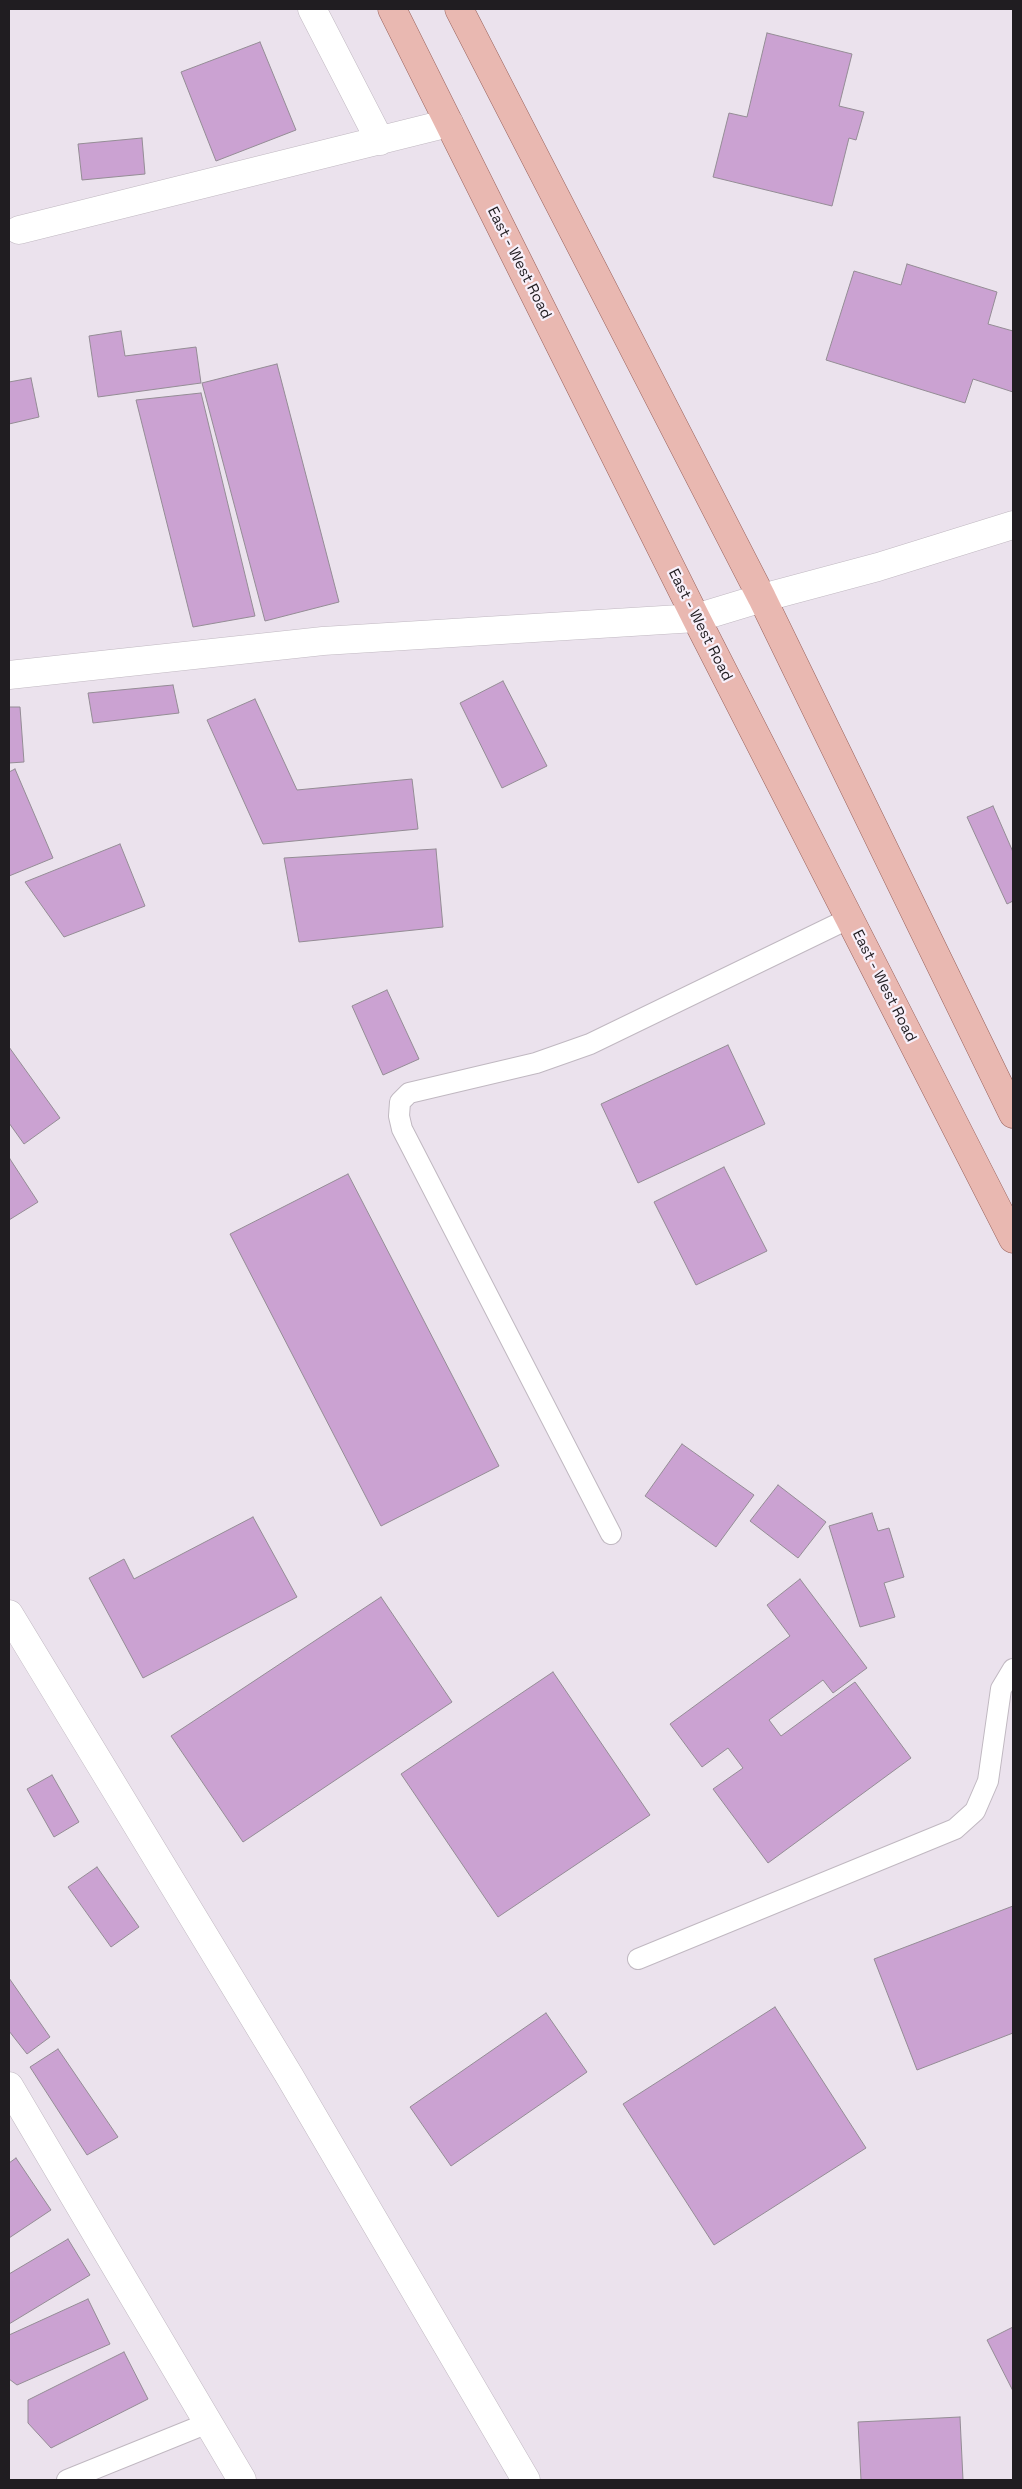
<!DOCTYPE html>
<style>
body{margin:0}
#map{position:relative;width:1022px;height:2489px;overflow:hidden;background:#ebe2ed;font-family:"Space Grotesk",sans-serif}
canvas{display:block}
.frame{position:absolute;inset:0;border:10px solid #201d21;pointer-events:none}
</style>
<div id="map">
<canvas width="1022" height="2489"></canvas>
<div class="frame"></div>
</div>
<script>
const g = document.querySelector('canvas').getContext('2d');
g.lineJoin = 'round';
function paint(path, color) { g.fillStyle = color; g.fill(path, 'evenodd'); }
const shape = rows => new Path2D(rows.map(r => 'M' + r).join(''));
function stroke(path, color, width, dash) { g.strokeStyle = color; g.lineWidth = width; g.lineCap = dash ? 'butt' : 'round'; g.setLineDash(dash || []); g.stroke(path); }
function label(font, color, halo, rows, align = 'center') {
  g.font = font + ' "Space Grotesk",sans-serif'; g.lineWidth = 4.5; g.setLineDash([]); g.textBaseline = 'middle'; g.strokeStyle = halo; g.fillStyle = color; for (const [text, x, y, turn = 0] of rows) {
    g.save(); g.translate(x, y); g.rotate((+turn || 0) * Math.PI / 180); g.textAlign = isNaN(turn) ? turn : align; if (halo) g.strokeText(text, 0, 0); g.fillText(text, 0, 0); g.restore();
  }
}
const building = shape([
 [767,33,852,54,839,106,864,112,856,140,849,138,832,206,713,177,729,113,747,117,767,33],
 [260,42,296,130,216,161,181,72,260,42],
 [142,138,145,174,82,180,78,144,142,138],
 [907,264,997,292,988,324,1013,331,1013,392,973,379,965,403,826,360,854,271,901,285,907,264],
 [121,331,125,356,196,347,201,383,98,397,89,336,121,331],
 [277,364,339,602,265,621,202,383,277,364],
 [31,378,39,417,9,424,9,382,31,378],
 [201,393,255,616,193,627,136,400,201,393],
 [503,681,547,766,502,788,460,703,503,681],
 [173,685,179,713,93,723,88,693,173,685],
 [255,699,297,790,412,779,418,829,263,844,207,720,255,699],
 [9,707,20,707,24,762,9,763,9,707],
 [15,769,53,858,9,876,9,772,15,769],
 [993,806,1013,852,1013,901,1007,904,967,817,993,806],
 [120,844,145,906,64,937,25,882,120,844],
 [436,849,443,927,299,942,284,858,436,849],
 [387,990,419,1059,383,1075,352,1006,387,990],
 [728,1045,765,1124,638,1183,601,1104,728,1045],
 [9,1047,60,1118,24,1144,9,1123,9,1047],
 [10,1159,38,1202,9,1220,9,1160,10,1159],
 [724,1167,767,1251,696,1285,654,1202,724,1167],
 [348,1174,499,1466,381,1526,230,1234,348,1174],
 [682,1444,754,1495,716,1547,645,1496,682,1444],
 [778,1485,826,1522,798,1558,750,1521,778,1485],
 [872,1513,878,1531,889,1528,904,1577,884,1583,895,1617,860,1627,829,1526,872,1513],
 [253,1517,297,1597,143,1678,89,1578,124,1559,134,1579,253,1517],
 [800,1579,867,1668,833,1693,823,1680,769,1720,781,1736,855,1682,911,1758,768,1863,713,1789,743,1768,728,1748,702,1767,670,1724,790,1636,767,1605,800,1579],
 [381,1597,452,1702,243,1842,171,1736,381,1597],
 [553,1672,650,1815,498,1917,401,1774,553,1672],
 [52,1775,79,1822,54,1837,27,1789,52,1775],
 [97,1867,139,1927,111,1947,68,1887,97,1867],
 [1013,1906,1013,2033,917,2070,874,1959,1013,1906],
 [9,1978,50,2037,27,2054,9,2031,9,1978],
 [775,2007,866,2148,714,2245,623,2104,775,2007],
 [546,2013,587,2072,451,2166,410,2107,546,2013],
 [58,2049,118,2137,87,2155,30,2067,58,2049],
 [16,2158,51,2210,9,2238,9,2163,16,2158],
 [68,2239,90,2275,9,2324,9,2274,68,2239],
 [88,2299,110,2344,17,2385,9,2379,9,2335,88,2299],
 [1013,2327,1013,2391,987,2340,1013,2327],
 [124,2352,148,2399,51,2448,28,2423,28,2400,124,2352],
 [960,2417,963,2480,861,2480,858,2422,960,2417]
]);
paint(building, '#cba2d2');
stroke(building, '#948c95', 1);
const lane = shape([
 [611,1534,402,1129,399,1116,400,1102,409,1093,536,1063,590,1044,850,918],
 [638,1959,955,1829,975,1811,988,1781,1001,1689,1013,1669],
 [67,2480,208,2423]
]);
const street = shape([
 [312,9,380,141],
 [19,230,449,123],
 [9,675,323,641,696,618,762,598,878,567,1013,525],
 [9,1614,290,2077,526,2480],
 [9,2086,242,2480]
]);
const primary = shape([
 [392,9,696,618,1013,1239],
 [459,9,762,598,1013,1114]
]);
stroke(lane, '#c0b8c1', 22);
stroke(street, '#c0b8c1', 29);
stroke(primary, '#99635d', 29);
stroke(lane, '#fff', 20);
stroke(street, '#fff', 28);
stroke(primary, '#e9b8b1', 28);
label('15px', '#201d21', '#f8f0fa', [
 ["East - West Road",519,263,63],
 ["East - West Road",700,625,63],
 ["East - West Road",884,986,63]
]);
</script>
